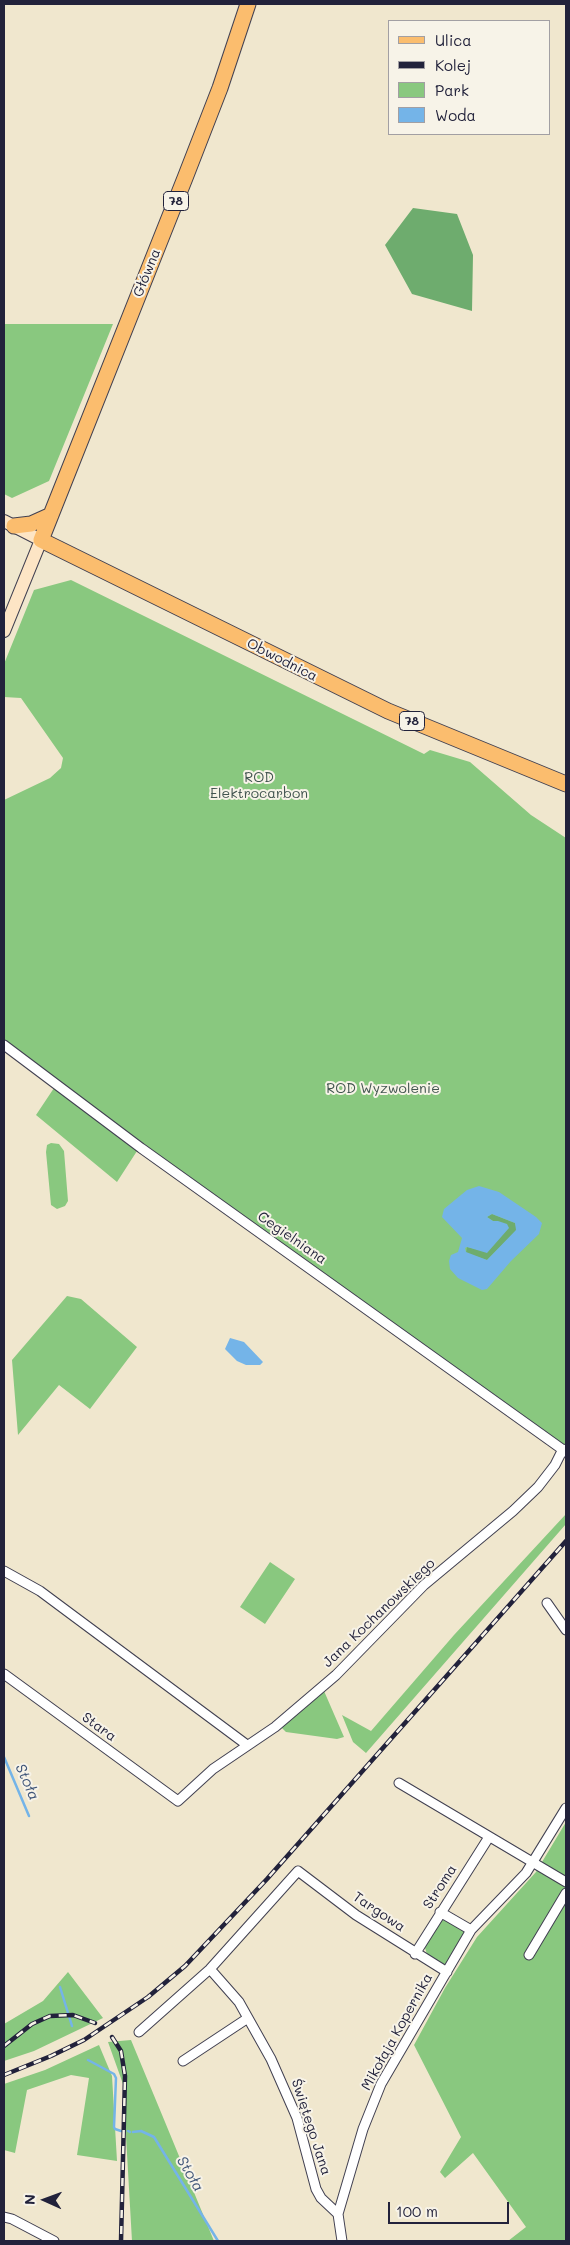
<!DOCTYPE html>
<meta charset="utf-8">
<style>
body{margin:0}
#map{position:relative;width:570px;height:2245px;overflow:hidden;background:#f0e7ce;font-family:Mali,sans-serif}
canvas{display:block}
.frame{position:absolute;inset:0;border:5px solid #22223b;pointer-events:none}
.legend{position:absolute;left:388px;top:20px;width:162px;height:115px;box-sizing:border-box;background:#f7f3e8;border:1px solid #a29fa3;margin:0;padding:6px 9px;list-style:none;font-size:15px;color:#22223b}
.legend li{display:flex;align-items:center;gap:10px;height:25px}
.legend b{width:25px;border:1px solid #a29fa3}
.north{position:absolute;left:20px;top:2175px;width:50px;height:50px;-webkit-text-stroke:4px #f7f3e8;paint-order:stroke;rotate:272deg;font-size:14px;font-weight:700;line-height:20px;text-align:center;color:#22223b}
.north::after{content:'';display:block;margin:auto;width:18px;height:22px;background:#22223b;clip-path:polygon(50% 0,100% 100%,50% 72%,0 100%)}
.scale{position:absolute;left:388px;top:2202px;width:121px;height:22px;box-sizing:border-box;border:2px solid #22223b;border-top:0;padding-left:6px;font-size:15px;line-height:18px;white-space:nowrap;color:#22223b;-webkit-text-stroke:4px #f7f3e8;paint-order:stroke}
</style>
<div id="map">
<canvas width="570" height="2245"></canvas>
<div class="frame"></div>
<ul class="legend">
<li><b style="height:6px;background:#fbbd6e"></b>Ulica</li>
<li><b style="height:6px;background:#22223b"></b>Kolej</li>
<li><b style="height:14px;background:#89c87f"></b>Park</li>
<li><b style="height:14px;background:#74b4e8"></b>Woda</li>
</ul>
<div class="north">N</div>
<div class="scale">100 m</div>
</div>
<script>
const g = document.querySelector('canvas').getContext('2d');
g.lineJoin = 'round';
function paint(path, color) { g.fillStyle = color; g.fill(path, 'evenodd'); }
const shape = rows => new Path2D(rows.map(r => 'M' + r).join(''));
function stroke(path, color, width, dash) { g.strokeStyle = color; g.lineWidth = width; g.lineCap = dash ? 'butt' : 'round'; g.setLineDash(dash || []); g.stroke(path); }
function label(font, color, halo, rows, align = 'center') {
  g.font = font + ' Mali,sans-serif'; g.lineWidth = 4; g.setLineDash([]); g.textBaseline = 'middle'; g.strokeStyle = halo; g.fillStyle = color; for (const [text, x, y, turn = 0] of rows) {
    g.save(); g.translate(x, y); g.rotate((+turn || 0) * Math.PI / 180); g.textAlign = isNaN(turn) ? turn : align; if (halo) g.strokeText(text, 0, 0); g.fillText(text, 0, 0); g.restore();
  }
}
paint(shape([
 [4,324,113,324,49,481,12,498,4,494],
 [71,580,424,754,430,750,470,762,531,815,566,838,566,1446,200,1185,4,1041,4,800,50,778,61,768,63,758,21,698,4,697,4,664,34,590],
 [54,1088,137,1151,117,1182,36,1115],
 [51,1143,59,1144,64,1151,68,1201,65,1206,57,1209,51,1205,46,1152,47,1145],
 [67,1296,81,1299,137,1347,90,1409,59,1385,18,1435,12,1360],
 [566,1514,566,1524,366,1753,353,1742,342,1715,371,1731,454,1635],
 [270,1562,295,1579,265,1624,240,1607],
 [324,1691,344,1737,337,1739,286,1732,281,1727],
 [566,1822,566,2241,508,2241,526,2227,473,2153,445,2178,440,2172,461,2137,414,2045,445,1988,477,1937,536,1872],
 [442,1917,463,1929,465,1933,446,1965,442,1965,427,1954,424,1945],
 [68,1972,103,2018,34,2051,4,2061,4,2024,43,2001],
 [131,2040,165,2122,214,2241,132,2241,123,2084,108,2042],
 [99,2045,112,2076,117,2161,77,2155,89,2078,71,2075,27,2090,15,2153,4,2150,4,2084,45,2070]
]), '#89c87f');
paint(shape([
 [413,208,457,214,473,255,472,311,412,294,385,245],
 [492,1214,515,1223,517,1230,487,1260,466,1253,467,1247,480,1250,498,1221,493,1221,487,1217]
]), '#6eac6e');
paint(shape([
 [479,1186,499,1192,536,1217,542,1223,539,1234,511,1261,487,1289,482,1290,458,1278,450,1269,449,1261,451,1255,458,1252,462,1238,442,1217,444,1209,467,1190],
 [492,1214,515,1223,516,1230,487,1260,466,1252,465,1248,467,1247,487,1253,509,1228,507,1224,498,1221,493,1221,487,1217],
 [230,1338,244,1342,263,1362,260,1365,246,1365,237,1361,225,1349]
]), '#74b4e8');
stroke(shape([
 [4,1757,29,1816],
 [60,1987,72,2026],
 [88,2060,114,2074,116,2078,114,2127,115,2129,121,2131],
 [128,2131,130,2132],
 [133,2132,141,2131,154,2137,218,2241]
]), '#74b4e8', 2.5);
const street = shape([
 [4,1045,141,1148,566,1452],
 [4,1571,40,1591,247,1745],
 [547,1603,566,1630],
 [4,1674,178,1801,213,1769,275,1727,336,1675,424,1585,513,1511,538,1487,555,1465,563,1449],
 [399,1783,566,1882],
 [440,1912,471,1930],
 [415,1954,489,1837],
 [529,1955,566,1893],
 [210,1969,239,2002,271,2059,297,2118,316,2189,321,2198,338,2214],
 [139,2032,210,1969,298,1871,356,1915,447,1972],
 [183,2061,248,2018],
 [4,2217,12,2219,54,2241],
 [342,2241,338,2214,363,2129,381,2084,471,1930,526,1873,566,1808]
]);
const secondary = shape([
 [4,521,41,540,4,631]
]);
const primary = shape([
 [248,4,220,88,185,178,41,540,388,711,566,784],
 [14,526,31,524,51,515]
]);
stroke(street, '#414051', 11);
stroke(secondary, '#414051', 14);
stroke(primary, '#414051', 17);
stroke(street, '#fff', 9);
stroke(secondary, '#fde5c5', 12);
stroke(primary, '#fbbd6e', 15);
const rail = shape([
 [112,2037,121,2051,125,2076,121,2241],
 [4,2046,32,2024,50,2016,73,2015,95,2023],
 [4,2075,51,2056,84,2040,148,1997,185,1966,267,1879,566,1541]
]);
stroke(rail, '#22223b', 4.5);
stroke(rail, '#f7f3e8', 2.5, [8]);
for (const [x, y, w] of [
 [176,201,25],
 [412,721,25]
]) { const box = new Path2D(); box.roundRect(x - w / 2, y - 9.5, w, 19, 4); g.fillStyle = '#f7f3e8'; g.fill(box); stroke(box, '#22223b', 1); }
label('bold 12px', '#22223b', null, [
 ["78",176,201],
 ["78",412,721]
]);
label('14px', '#22223b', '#f7f3e8', [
 ["Główna",147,273,-68],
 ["Obwodnica",282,660,27],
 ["Cegielniana",292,1238,35],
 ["Jana Kochanowskiego",379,1613,-44],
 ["Stara",99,1727,36],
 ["Stroma",440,1887,-57],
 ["Targowa",379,1912,34],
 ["Mikołaja Kopernika",397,2032,-61],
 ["Świętego Jana",311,2127,72]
]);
label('14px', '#41544f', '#f7f3e8', [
 ["ROD",259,778],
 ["Elektrocarbon",259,794],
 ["ROD Wyzwolenie",383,1089]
]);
label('italic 15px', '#3f5578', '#f7f3e8', [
 ["Stoła",27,1782,66],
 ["Stoła",190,2174,59]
]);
</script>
